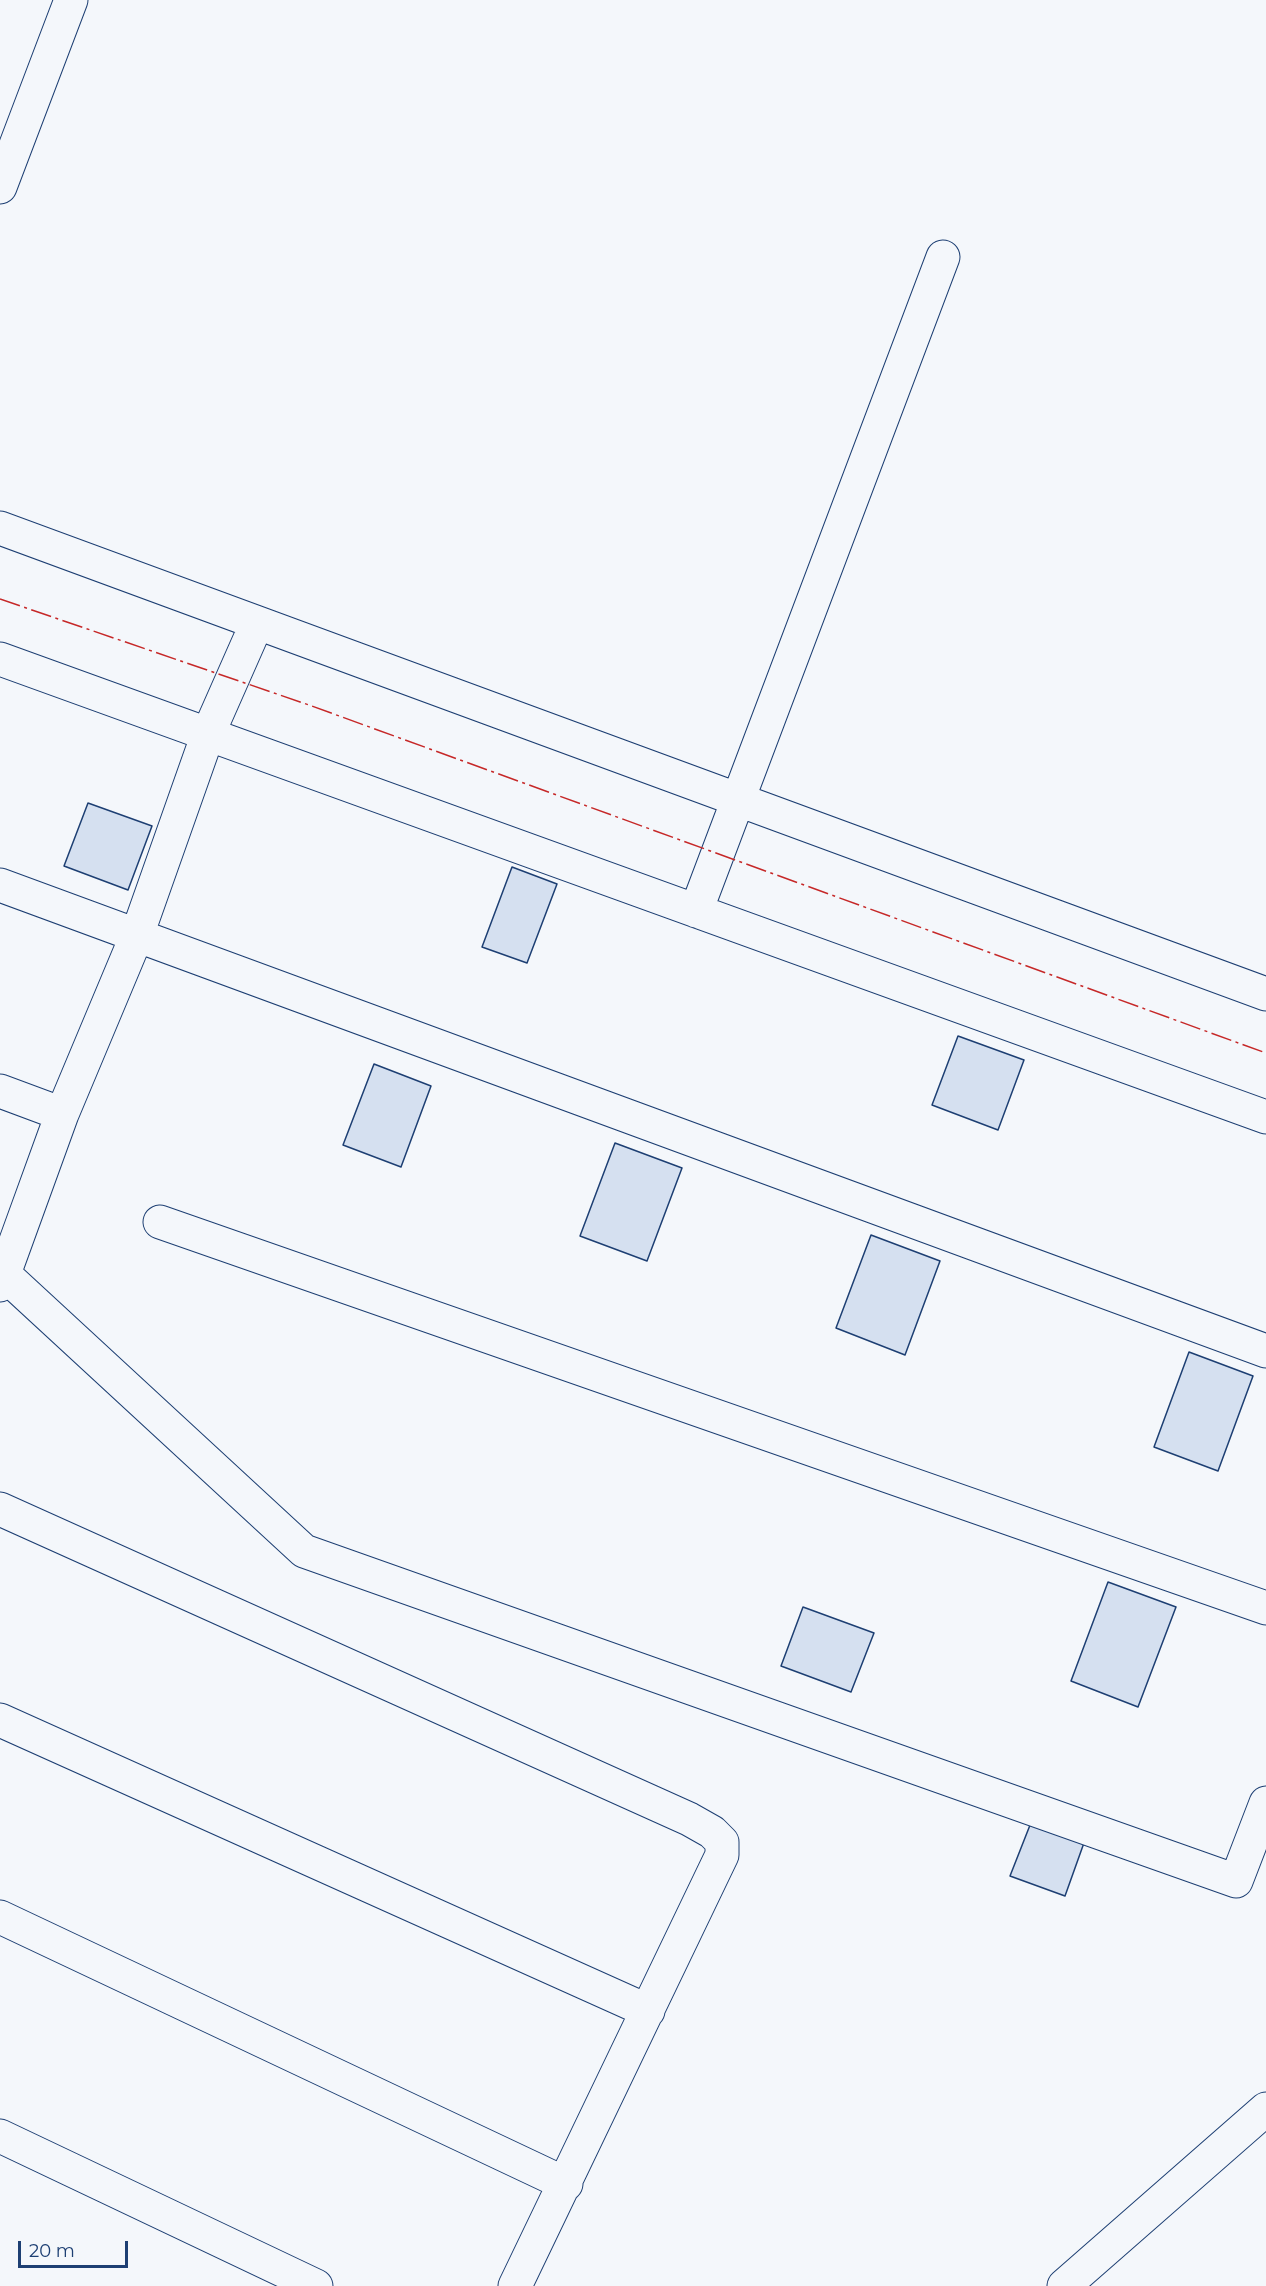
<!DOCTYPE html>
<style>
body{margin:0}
#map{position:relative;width:1266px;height:2286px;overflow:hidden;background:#f4f7fb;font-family:Montserrat,sans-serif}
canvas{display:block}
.scale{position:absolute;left:18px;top:2241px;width:110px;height:27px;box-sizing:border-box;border:3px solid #1d3f73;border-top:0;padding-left:8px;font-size:18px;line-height:21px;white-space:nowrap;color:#1d3f73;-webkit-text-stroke:4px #f4f7fb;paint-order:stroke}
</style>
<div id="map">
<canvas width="1266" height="2286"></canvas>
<div class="scale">20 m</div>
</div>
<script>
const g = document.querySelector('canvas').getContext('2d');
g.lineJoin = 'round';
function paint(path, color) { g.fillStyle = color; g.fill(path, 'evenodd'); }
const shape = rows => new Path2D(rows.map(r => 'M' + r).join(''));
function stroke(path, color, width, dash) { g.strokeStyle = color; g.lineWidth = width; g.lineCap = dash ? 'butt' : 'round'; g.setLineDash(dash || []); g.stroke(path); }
const building = shape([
 [88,803,152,826,128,890,64,866,88,803],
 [512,867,557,884,527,963,482,947,512,867],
 [958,1036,1024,1060,998,1130,932,1105,958,1036],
 [374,1064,431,1086,401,1167,343,1145,374,1064],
 [615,1143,682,1168,647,1261,580,1236,615,1143],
 [871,1235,940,1261,905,1355,836,1328,871,1235],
 [1189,1352,1253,1376,1218,1471,1154,1447,1189,1352],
 [1108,1582,1176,1607,1138,1707,1071,1681,1108,1582],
 [803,1607,874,1633,851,1692,781,1666,803,1607],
 [1032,1820,1085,1840,1065,1896,1010,1876,1032,1820]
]);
paint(building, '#d5e0f0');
stroke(building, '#1d3f73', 1.5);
const street = shape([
 [0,187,71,0],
 [0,528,1266,994],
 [0,659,1266,1117],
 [0,885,1266,1351],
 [696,911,943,257],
 [0,1091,62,1114],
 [160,1222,1266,1608],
 [4,1274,304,1551,1236,1881,1266,1803],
 [0,1285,62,1114,137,935,208,734,257,623],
 [0,1509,689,1819,712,1832,722,1842,722,1855,515,2286],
 [0,1720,648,2011],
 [0,1917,566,2184],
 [0,2136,316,2286]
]);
const secondary = shape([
 [1064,2286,1266,2109]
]);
stroke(street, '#1d3f73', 35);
stroke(secondary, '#1d3f73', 35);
stroke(street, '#f4f7fb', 33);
stroke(secondary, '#f4f7fb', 33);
stroke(shape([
 [0,599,309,705,1266,1053]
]), '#c62828', 1.5, [21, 4.5, 3, 4.5]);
</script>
